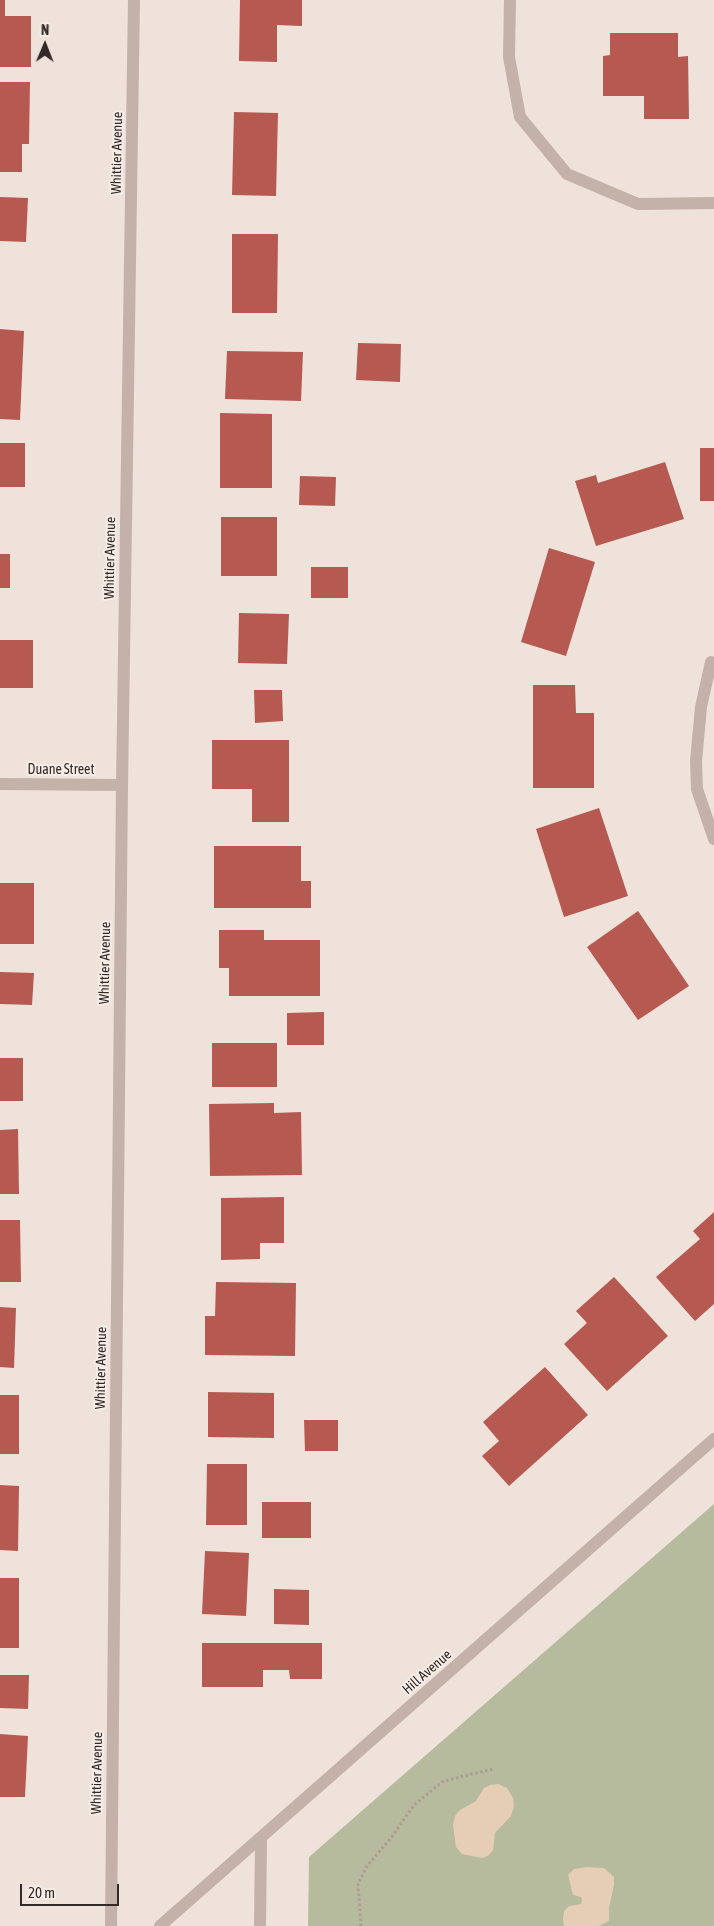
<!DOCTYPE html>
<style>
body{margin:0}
#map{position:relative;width:714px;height:1926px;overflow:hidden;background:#eee2db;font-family:"Asap Condensed",sans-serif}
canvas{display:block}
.north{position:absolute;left:20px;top:20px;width:50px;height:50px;-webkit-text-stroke:4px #f6ede7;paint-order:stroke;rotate:1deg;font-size:14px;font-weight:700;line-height:20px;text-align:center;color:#322928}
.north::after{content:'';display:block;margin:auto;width:18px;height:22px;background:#322928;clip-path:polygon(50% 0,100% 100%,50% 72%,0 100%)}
.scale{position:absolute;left:20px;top:1884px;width:99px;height:22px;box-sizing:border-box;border:2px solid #322928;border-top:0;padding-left:6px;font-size:15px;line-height:18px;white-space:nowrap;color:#322928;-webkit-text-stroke:4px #f6ede7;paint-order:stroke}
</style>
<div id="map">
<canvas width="714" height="1926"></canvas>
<div class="north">N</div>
<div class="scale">20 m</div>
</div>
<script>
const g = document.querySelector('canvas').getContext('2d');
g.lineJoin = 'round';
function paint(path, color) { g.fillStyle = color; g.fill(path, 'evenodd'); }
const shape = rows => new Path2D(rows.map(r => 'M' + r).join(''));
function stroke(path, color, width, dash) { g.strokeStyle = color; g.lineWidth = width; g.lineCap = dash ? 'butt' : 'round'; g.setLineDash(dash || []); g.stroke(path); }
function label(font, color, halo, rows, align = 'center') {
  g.font = font + ' "Asap Condensed",sans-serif'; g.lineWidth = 4; g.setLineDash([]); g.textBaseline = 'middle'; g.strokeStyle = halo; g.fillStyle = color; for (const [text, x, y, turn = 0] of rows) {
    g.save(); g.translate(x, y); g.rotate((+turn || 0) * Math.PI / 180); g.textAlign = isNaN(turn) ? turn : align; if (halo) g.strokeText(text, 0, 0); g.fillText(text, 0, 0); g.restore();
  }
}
paint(shape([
 [714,1504,714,1926,308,1926,309,1857]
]), '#b6bb9d');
paint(shape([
 [498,1784,507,1788,513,1798,514,1806,511,1816,495,1833,493,1850,488,1856,482,1858,462,1854,456,1847,453,1825,455,1816,460,1810,476,1801,484,1788,490,1785],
 [587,1867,604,1868,614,1877,614,1885,609,1908,609,1921,599,1926,564,1926,563,1919,564,1911,569,1906,581,1904,582,1900,581,1897,573,1895,568,1875,574,1869]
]), '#e6cdb6');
paint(shape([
 [0,0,5,0,5,16,31,16,31,67,0,67],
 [240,0,302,0,302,26,277,25,277,62,239,61],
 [610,33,678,33,678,57,688,56,689,119,644,119,644,96,603,96,603,56,610,55],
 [0,82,30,82,29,144,22,144,22,172,0,172],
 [234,112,278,113,276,196,232,195],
 [0,197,28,198,26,242,0,241],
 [232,234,278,234,277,313,232,313],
 [0,329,24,331,20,420,0,419],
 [358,343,401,344,400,382,356,380],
 [227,351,303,352,301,401,225,399],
 [220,413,272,414,272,488,220,488],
 [0,443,25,443,25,487,0,487],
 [700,448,714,448,714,501,700,501],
 [665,462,684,519,596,546,575,481,596,475,598,483],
 [300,476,336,477,335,506,299,505],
 [221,517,277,517,277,576,221,576],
 [549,548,595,562,566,656,521,642],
 [0,554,10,554,10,588,0,588],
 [311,567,348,567,348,598,311,598],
 [239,613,289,614,287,664,238,663],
 [0,640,33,640,33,688,0,688],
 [533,685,575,685,576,713,594,713,594,788,533,788],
 [254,690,282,690,283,721,255,723],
 [212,740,289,740,289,822,252,822,252,789,212,789],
 [599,808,628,896,564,917,536,829],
 [214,846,301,846,301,881,311,881,311,908,214,908],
 [0,883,34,883,34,944,0,944],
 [638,911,689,986,638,1020,587,947],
 [219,930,264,930,264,940,320,940,320,996,229,996,229,968,219,968],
 [0,972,34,973,32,1005,0,1004],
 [324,1012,324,1045,287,1045,287,1013],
 [212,1043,277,1043,277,1087,212,1087],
 [0,1058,23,1058,23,1101,0,1101],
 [274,1103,274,1113,301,1112,302,1175,210,1176,209,1104],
 [18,1129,19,1194,0,1194,0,1130],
 [284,1197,284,1243,260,1243,260,1259,221,1260,221,1198],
 [714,1212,714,1304,695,1321,656,1277,700,1239,693,1231],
 [0,1220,20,1220,21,1282,0,1282],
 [614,1277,668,1336,607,1391,564,1344,587,1323,576,1311],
 [216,1282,296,1283,295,1356,205,1355,205,1316,215,1316],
 [0,1307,16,1308,14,1368,0,1367],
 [545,1367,588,1415,509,1486,482,1456,499,1441,483,1422],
 [208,1392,274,1393,274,1438,208,1437],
 [0,1395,19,1395,19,1454,0,1454],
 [304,1420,338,1420,338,1451,305,1451],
 [207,1464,247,1464,247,1525,206,1525],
 [0,1485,19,1486,18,1551,0,1550],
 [262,1502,311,1502,311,1538,262,1538],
 [205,1551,249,1553,246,1616,202,1614],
 [0,1578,19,1578,19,1648,0,1648],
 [274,1589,309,1590,309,1625,274,1624],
 [202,1643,322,1643,322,1679,290,1679,289,1670,263,1670,263,1687,202,1687],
 [0,1675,29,1675,28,1709,0,1708],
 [0,1734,28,1736,25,1797,0,1797]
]), '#b65951');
stroke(shape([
 [361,1926,358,1884,367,1866,391,1838,414,1805,442,1782,463,1776,494,1769]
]), '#b09b93', 3, [2.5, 2.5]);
stroke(shape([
 [510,0,509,57,520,117,567,174,638,204,714,203],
 [711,662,701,707,696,761,697,789,714,839],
 [0,784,122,785],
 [111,1926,122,785,134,0],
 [160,1926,714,1439],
 [260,1926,261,1839]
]), '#c4b1a9', 12);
label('14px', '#322928', '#f6ede7', [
 ["Whittier Avenue",117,153,-89],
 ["Whittier Avenue",110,558,-89],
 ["Duane Street",61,770],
 ["Whittier Avenue",105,963,-89],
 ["Whittier Avenue",101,1368,-89],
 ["Hill Avenue",427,1672,-41],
 ["Whittier Avenue",97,1773,-89]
]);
</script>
